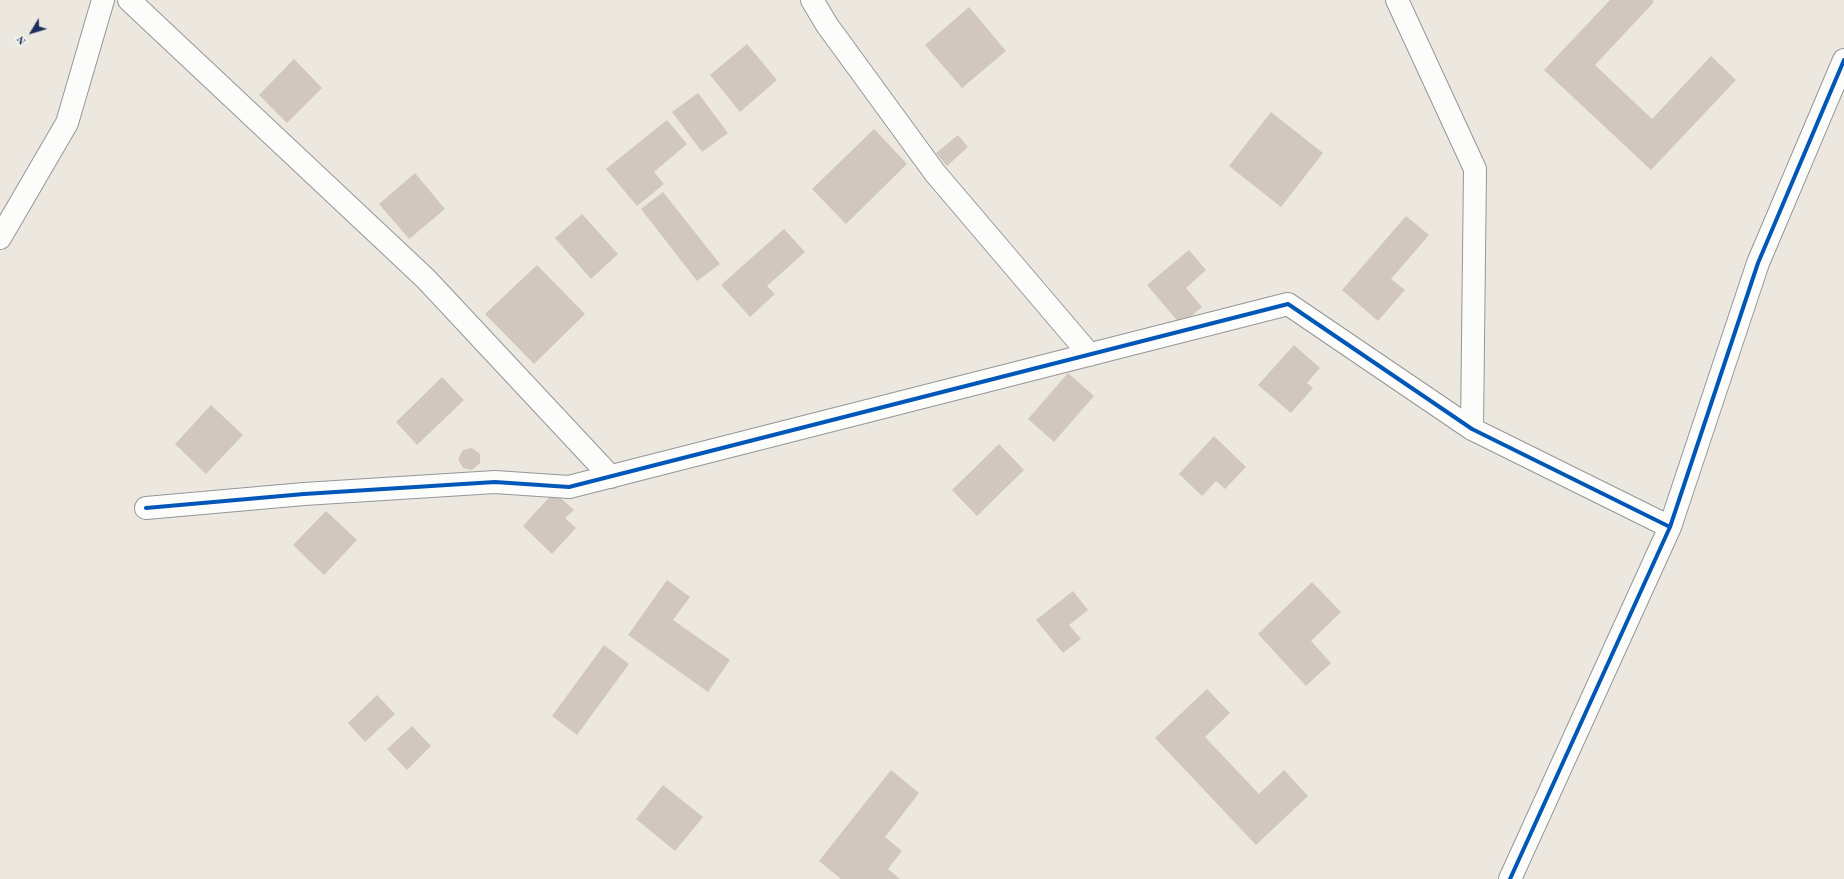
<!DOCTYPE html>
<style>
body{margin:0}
#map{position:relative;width:1844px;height:879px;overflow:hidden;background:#ece8df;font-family:"Old Standard TT",serif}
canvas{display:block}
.north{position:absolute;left:12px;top:12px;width:40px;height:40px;-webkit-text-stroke:3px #f6f6f2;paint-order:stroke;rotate:232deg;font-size:11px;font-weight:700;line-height:16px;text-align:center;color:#1b2f5e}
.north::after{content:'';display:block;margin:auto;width:14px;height:18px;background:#1b2f5e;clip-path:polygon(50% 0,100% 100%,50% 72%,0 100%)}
</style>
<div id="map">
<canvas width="1844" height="879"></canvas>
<div class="north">N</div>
</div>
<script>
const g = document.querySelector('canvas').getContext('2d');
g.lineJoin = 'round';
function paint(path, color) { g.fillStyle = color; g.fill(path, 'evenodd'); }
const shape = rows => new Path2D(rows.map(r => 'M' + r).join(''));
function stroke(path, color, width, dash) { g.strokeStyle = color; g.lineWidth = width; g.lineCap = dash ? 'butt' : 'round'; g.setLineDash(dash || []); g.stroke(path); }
paint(shape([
 [1610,0,1652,0,1654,2,1595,65,1652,119,1711,56,1736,80,1651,170,1544,70],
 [969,7,1006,51,962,88,925,45],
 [747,44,777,80,740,112,710,75],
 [294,59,322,88,287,123,259,95],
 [698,93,728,133,702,152,672,112],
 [1271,112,1323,153,1281,207,1229,166],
 [667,120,687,144,654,172,664,184,637,206,606,169],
 [874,129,907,164,846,224,812,189],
 [958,135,968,147,947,166,936,153],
 [415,173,445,209,409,239,379,204],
 [663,192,720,264,697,281,641,209],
 [582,214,618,254,591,279,555,238],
 [1406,216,1429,235,1391,279,1405,290,1378,321,1342,290],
 [784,229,805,252,767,286,775,294,750,317,721,285],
 [1189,250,1206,270,1186,288,1202,307,1181,325,1147,285],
 [537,265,585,314,534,364,485,314],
 [1294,345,1320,368,1307,383,1313,388,1291,413,1258,385],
 [1068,373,1094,396,1054,442,1028,419],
 [442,377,464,400,417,445,396,422],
 [211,405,243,435,206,474,175,444],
 [1214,436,1246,467,1225,489,1216,481,1202,496,1179,474],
 [999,444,1024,470,977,516,952,490],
 [472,448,480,454,480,463,472,470,463,468,458,459,463,450],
 [554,492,574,510,565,518,576,528,552,554,523,526],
 [326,511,357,540,324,575,293,545],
 [667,580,690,597,673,620,730,660,708,692,628,635],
 [1312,582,1341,612,1311,641,1331,663,1306,686,1258,634],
 [1073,591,1088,610,1069,625,1081,639,1063,653,1036,620],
 [604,645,629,664,577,735,552,716],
 [1207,689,1230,713,1205,737,1259,794,1284,770,1308,796,1256,845,1155,738],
 [377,695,395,714,365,742,348,723],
 [412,726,431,746,407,770,387,749],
 [891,770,919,793,885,837,902,851,888,869,900,879,841,879,819,861],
 [663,785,703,817,675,851,636,819]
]), '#d2c7be');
const minor = shape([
 [129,0,426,279,611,477],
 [812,0,827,25,935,173,1090,355],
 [1397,0,1475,169,1472,429],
 [0,238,67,123,103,0],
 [146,508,304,494,495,482,569,487,1288,304,1472,429,1670,527],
 [1510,879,1670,527,1758,263,1844,60]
]);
stroke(minor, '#959699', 24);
stroke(minor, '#fcfcfa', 22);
stroke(shape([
 [146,508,304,494,495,482,569,487,1288,304,1472,429,1670,527],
 [1510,879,1670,527,1758,263,1844,60]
]), '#0057b8', 4);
</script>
